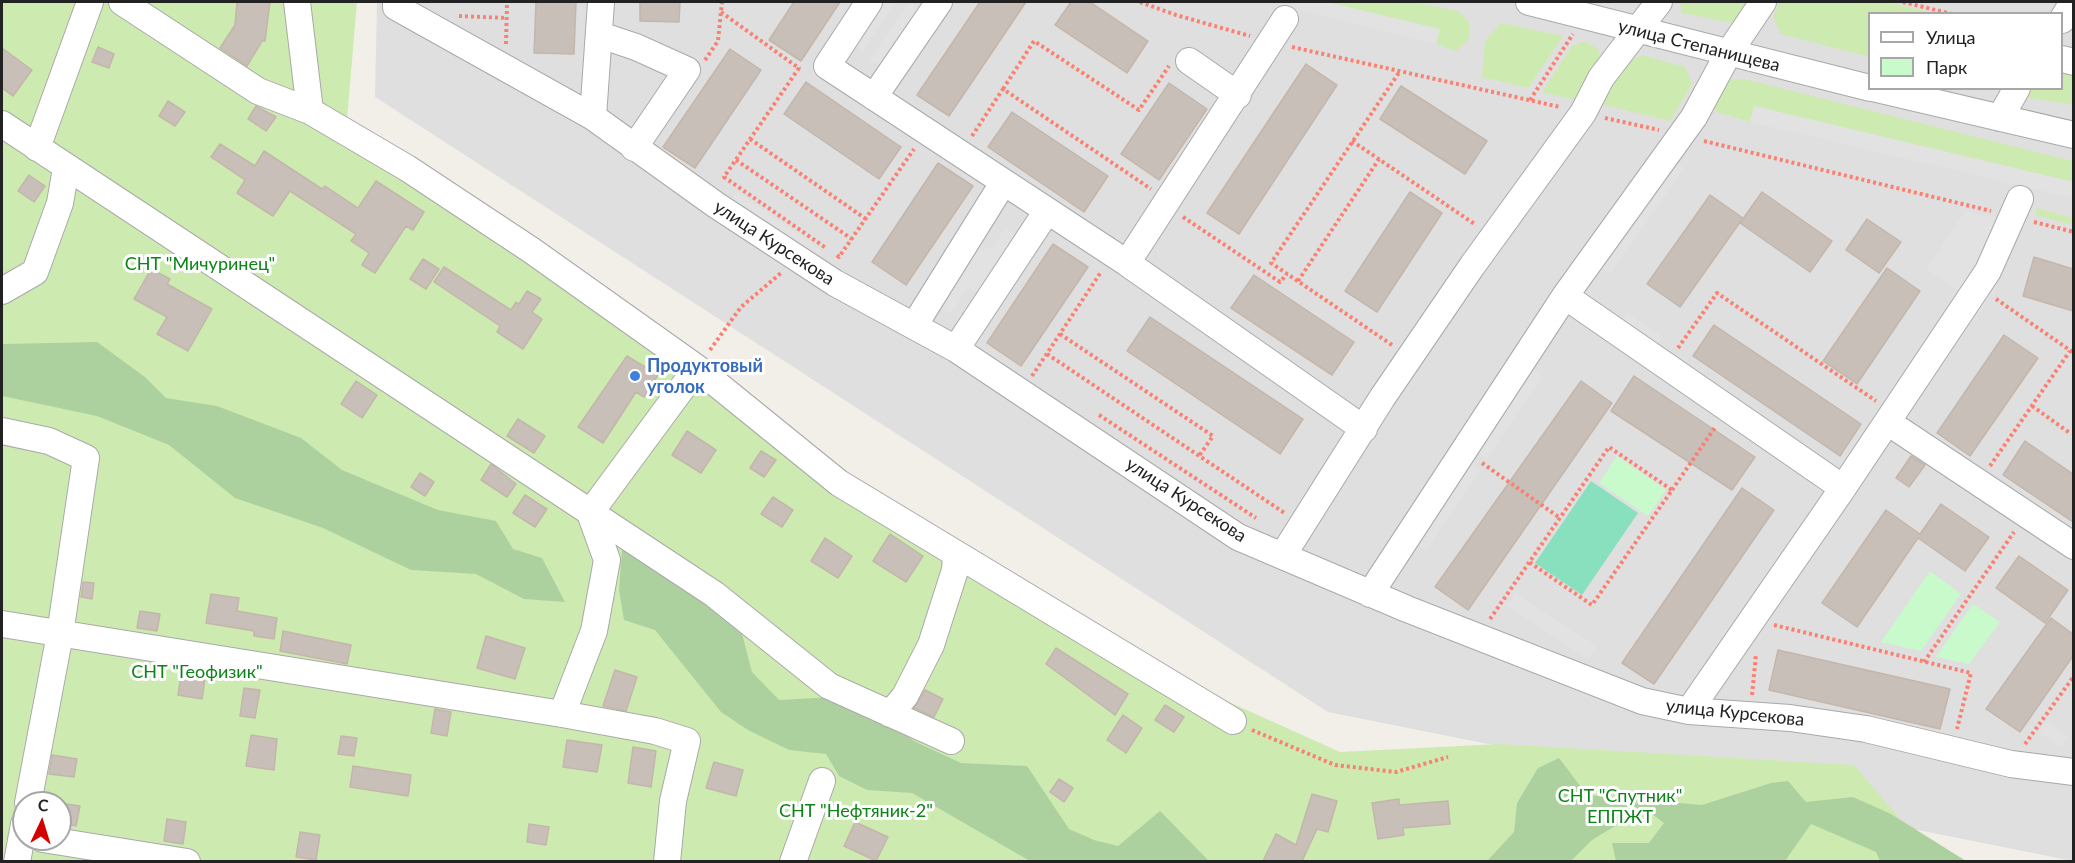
<!DOCTYPE html>
<meta charset="utf-8">
<style>
body{margin:0}
#map{position:relative;width:2075px;height:863px;overflow:hidden;background:#f2efe9;font-family:Lato,sans-serif}
canvas{display:block}
.frame{position:absolute;inset:0;border:3px solid #222;pointer-events:none}
.legend{position:absolute;left:1868px;top:12px;width:195px;height:78px;box-sizing:border-box;background:#fff;border:2px solid #a7a7a7;margin:0;padding:8px 10px;list-style:none;font-size:18px;color:#222}
.legend li{display:flex;align-items:center;gap:12px;height:30px}
.legend b{width:30px;border:2px solid #a7a7a7}
.north{position:absolute;left:12px;top:791px;width:60px;height:60px;box-sizing:border-box;background:#fff;border:2px solid #a7a7a7;border-radius:50%;rotate:4deg;font-size:16px;font-weight:700;line-height:24px;text-align:center;color:#222}
.north::after{content:'';display:block;margin:auto;width:21px;height:27px;background:#d40000;clip-path:polygon(50% 0,100% 100%,50% 72%,0 100%)}
</style>
<div id="map">
<canvas width="2075" height="863"></canvas>
<div class="frame"></div>
<ul class="legend">
<li><b style="height:8px;background:#fff"></b>Улица</li>
<li><b style="height:16px;background:#c8facc"></b>Парк</li>
</ul>
<div class="north">С</div>
</div>
<script>
const g = document.querySelector('canvas').getContext('2d');
g.lineJoin = 'round';
function paint(path, color) { g.fillStyle = color; g.fill(path, 'evenodd'); }
const shape = rows => new Path2D(rows.map(r => 'M' + r).join(''));
function stroke(path, color, width, dash) { g.strokeStyle = color; g.lineWidth = width; g.lineCap = dash ? 'butt' : 'round'; g.setLineDash(dash || []); g.stroke(path); }
function label(font, color, halo, rows, align = 'center') {
  g.font = font + ' Lato,sans-serif'; g.lineWidth = 6; g.setLineDash([]); g.textBaseline = 'middle'; g.strokeStyle = halo; g.fillStyle = color; for (const [text, x, y, turn = 0] of rows) {
    g.save(); g.translate(x, y); g.rotate((+turn || 0) * Math.PI / 180); g.textAlign = isNaN(turn) ? turn : align; if (halo) g.strokeText(text, 0, 0); g.fillText(text, 0, 0); g.restore();
  }
}
paint(shape([
 [377,2,2073,2,2073,861,1328,712,375,97],
 [1870,14,2062,14,2062,88,1870,88]
]), '#e0dfdf');
paint(shape([
 [2,2,357,2,346,131,797,443,1123,645,1229,702,1340,752,1499,744,1854,765,1936,861,2,862],
 [24,803,60,803,60,839,24,839],
 [1326,2,1413,2,1458,11,1469,22,1469,39,1456,51,1436,44,1439,29],
 [1680,2,1755,2,1747,14,1733,23,1682,13],
 [1780,2,1885,2,1935,13,1870,14,1869,57,1781,34,1773,16],
 [1501,23,1563,36,1528,88,1482,77,1485,41],
 [1585,41,1599,50,1600,61,1576,100,1542,92,1572,46],
 [1642,55,1685,67,1692,84,1670,121,1596,103,1625,63],
 [2062,66,2073,68,2073,105,2029,98,2023,92,2025,89,2062,88],
 [1724,79,1745,79,2073,161,2073,182,1754,106,1750,122,1717,112,1713,98],
 [2036,208,2073,218,2073,225,2036,215]
]), '#cdebb0');
paint(shape([
 [97,342,145,377,166,398,217,406,301,438,342,470,438,510,496,521,513,549,542,558,565,602,524,599,476,574,411,570,323,528,235,498,169,445,97,416,2,396,2,344],
 [622,549,739,622,752,672,779,700,834,697,877,715,914,741,961,763,1027,766,1069,829,1094,840,1118,846,1160,811,1209,861,1030,861,912,793,867,790,839,776,826,754,789,750,748,730,721,712,655,630,624,620,619,590],
 [1559,758,1587,795,1702,805,1771,783,1788,781,1806,802,1853,797,1891,814,1966,861,1982,861,1880,861,1876,852,1811,824,1785,861,1616,861,1612,843,1649,843,1664,823,1648,811,1620,823,1592,840,1571,861,1479,861,1488,860,1514,832,1517,803,1538,768]
]), '#add19e');
paint(shape([
 [1617,456,1666,490,1648,516,1599,483],
 [1930,571,1961,594,1921,651,1881,642],
 [1973,604,2000,622,1969,664,1936,657]
]), '#c8facc');
paint(shape([
 [1591,481,1638,513,1582,595,1535,563]
]), '#88e0be');
paint(shape([
 [880,2,896,2,863,51,852,44],
 [909,2,920,8,881,67,869,60],
 [1268,2,1326,2,1440,29,1436,44],
 [1754,106,2073,182,2073,198,1750,122],
 [1673,161,1684,168,1611,274,1600,266],
 [737,192,822,250,814,261,729,203],
 [1965,211,2001,219,1998,234,1959,292,1926,269],
 [1005,228,1015,234,979,294,968,287,951,314,940,307,978,243,991,250],
 [1992,280,1998,285,1917,403,1911,398],
 [1627,313,1663,337,1657,346,1621,323],
 [1533,369,1544,376,1487,458,1476,451],
 [1471,461,1482,469,1426,551,1415,543],
 [1515,593,1597,646,1588,659,1507,606],
 [2046,721,2068,736,2060,747,2038,732]
]), '#e2e2e2');
const building = shape([
 [237,2,270,2,265,41,262,41,247,66,220,48,235,25,237,2],
 [536,2,576,2,574,54,534,53,536,2],
 [640,2,680,2,679,22,640,21,640,2],
 [794,2,840,2,801,61,769,40,794,2],
 [980,2,1026,2,949,116,917,95,980,2],
 [1071,2,1090,2,1148,41,1127,73,1055,25,1071,2],
 [98,47,114,54,109,68,92,62,98,47],
 [2,48,32,70,13,96,2,88,2,48],
 [730,49,761,70,695,168,663,147,730,49],
 [1306,64,1337,85,1239,234,1207,213,1306,64],
 [806,82,901,147,879,179,784,114,806,82],
 [1169,83,1207,109,1159,180,1121,154,1169,83],
 [1401,86,1487,141,1465,174,1380,119,1401,86],
 [168,101,185,112,175,126,159,116,168,101],
 [256,106,276,117,266,131,248,119,256,106],
 [1012,112,1108,176,1084,212,988,147,1012,112],
 [220,144,255,166,264,151,322,189,325,186,358,208,376,181,424,212,413,230,406,226,375,273,362,265,369,253,351,241,356,234,290,191,273,216,237,193,245,180,211,157,220,144],
 [938,163,973,186,906,285,872,262,938,163],
 [29,175,45,186,34,202,18,191,29,175],
 [1410,192,1442,213,1377,312,1345,291,1410,192],
 [1762,192,1832,241,1810,272,1740,223,1762,192],
 [1710,195,1743,218,1680,307,1647,284,1710,195],
 [1867,219,1901,242,1879,273,1846,250,1867,219],
 [1053,244,1088,267,1021,366,987,343,1053,244],
 [2034,257,2073,269,2073,311,2023,296,2034,257],
 [423,259,439,269,426,289,410,279,423,259],
 [444,267,511,310,516,302,519,304,527,291,541,299,532,312,542,319,523,349,497,332,500,326,434,282,444,267],
 [1887,268,1920,291,1857,384,1823,361,1887,268],
 [151,269,170,279,167,284,212,309,188,351,157,334,167,317,134,299,151,269],
 [1254,275,1354,342,1332,375,1231,308,1254,275],
 [1150,317,1303,419,1280,454,1127,351,1150,317],
 [1714,325,1861,424,1840,456,1693,356,1714,325],
 [2004,335,2038,358,1970,456,1937,433,2004,335],
 [627,356,658,375,644,397,636,392,603,443,578,427,627,356],
 [1634,376,1755,457,1732,490,1611,411,1634,376],
 [356,381,377,395,362,418,341,404,356,381],
 [1581,381,1612,403,1468,610,1435,587,1581,381],
 [518,419,545,436,534,453,507,436,518,419],
 [687,431,716,450,701,473,672,455,687,431],
 [2025,441,2073,474,2073,522,2003,475,2025,441],
 [761,451,776,460,764,477,750,468,761,451],
 [1911,456,1925,465,1909,487,1896,478,1911,456],
 [491,464,516,484,507,497,481,480,491,464],
 [420,473,434,482,425,496,411,487,420,473],
 [1742,488,1774,510,1654,684,1622,663,1742,488],
 [525,495,547,509,535,527,513,513,525,495],
 [773,497,793,510,782,527,761,514,773,497],
 [1941,504,1989,537,1965,571,1918,538,1857,627,1822,603,1886,510,1920,534,1941,504],
 [890,534,923,556,906,582,873,561,890,534],
 [825,538,852,556,838,578,811,561,825,538],
 [2019,556,2068,590,2045,623,1996,588,2019,556],
 [83,582,94,583,92,599,81,597,83,582],
 [211,594,239,598,237,611,277,618,274,639,254,636,254,631,206,623,211,594],
 [140,611,160,614,157,631,137,628,140,611],
 [2051,618,2073,634,2073,656,2020,732,1986,709,2051,618],
 [283,631,351,645,347,664,280,651,283,631],
 [486,636,525,648,515,679,477,668,486,636],
 [1056,648,1128,694,1115,715,1046,664,1056,648],
 [1778,650,1950,689,1940,729,1769,690,1778,650],
 [182,668,206,672,202,699,178,695,182,668],
 [615,670,637,677,626,711,603,706,615,670],
 [244,688,260,690,255,718,240,716,244,688],
 [925,690,943,699,934,717,914,708,925,690],
 [1165,705,1184,717,1174,732,1155,720,1165,705],
 [435,709,451,712,447,736,431,733,435,709],
 [1123,715,1142,728,1126,753,1107,740,1123,715],
 [251,735,277,739,274,770,246,766,251,735],
 [341,736,357,738,354,756,338,754,341,736],
 [567,740,602,745,597,772,563,767,567,740],
 [633,747,656,751,651,787,628,783,633,747],
 [52,755,77,759,74,777,49,774,52,755],
 [714,762,743,770,736,796,706,788,714,762],
 [353,766,411,775,408,796,350,787,353,766],
 [1059,779,1073,788,1064,802,1050,792,1059,779],
 [1312,794,1337,801,1328,832,1317,829,1302,861,1263,861,1276,834,1296,845,1312,794],
 [1399,799,1399,805,1448,801,1450,824,1403,828,1404,835,1378,839,1372,803,1399,799],
 [60,803,80,806,76,826,60,823,60,803],
 [167,819,186,822,183,844,164,841,167,819],
 [855,822,888,837,876,861,844,846,855,822],
 [529,824,549,827,546,845,527,842,529,824],
 [300,832,320,835,316,860,296,857,300,832]
]);
paint(building, '#c7bfb8');
stroke(building, '#c4b6ab', 1.5);
const minor = shape([
 [122,2,258,91,310,111,407,168,531,250,697,368,839,483,1233,721],
 [297,2,310,111],
 [396,2,396,7,593,117,716,205,835,283,956,349,1238,537,1407,609,1642,701,1689,711,1790,718,1866,729,2011,764,2074,772],
 [869,2,827,66,1127,263,1364,429],
 [1529,2,1870,88],
 [2062,20,2073,2],
 [600,35,636,47,687,70,634,148],
 [2062,59,2074,62],
 [1189,61,1238,95],
 [1873,88,2074,135],
 [874,97,939,2],
 [593,117,601,2],
 [2000,118,2017,88],
 [2,124,714,594,829,686,951,741],
 [37,148,90,2],
 [1127,263,1285,19],
 [2,291,35,272,60,203,66,168],
 [1565,296,1843,488,1689,711],
 [914,326,1003,183],
 [956,349,1047,211],
 [1889,423,2074,546],
 [2,431,49,441,86,458,60,634,28,803],
 [1843,488,1988,271,2020,199],
 [1283,555,1382,398,1472,266,1583,113,1601,78,1659,2],
 [1370,594,1565,296,1694,117,1728,54,1763,2],
 [2,624,562,714,655,731,687,741,673,801,667,862],
 [562,714,594,631,607,560,590,513,697,368],
 [890,714,905,696,931,645,955,570,956,555],
 [43,839,187,862],
 [17,862,24,824],
 [793,862,822,781]
]);
stroke(minor, '#a9a9a9', 28);
stroke(shape([
 [1140,2,1176,15,1250,36],
 [1903,2,1952,14],
 [721,12,800,69],
 [459,16,507,18],
 [506,44,507,2],
 [1292,47,1560,107],
 [705,60,718,41,722,2],
 [799,68,724,177,826,248],
 [1003,89,1034,41,1139,110,1169,66],
 [1530,100,1573,34],
 [1605,118,1659,130],
 [972,136,1003,89,1151,189],
 [750,139,866,219],
 [1352,141,1476,225],
 [1704,141,1991,211],
 [736,160,852,239],
 [1183,217,1280,282,1287,274],
 [2034,222,2074,232],
 [837,255,839,257,914,149],
 [1298,281,1379,159],
 [1996,299,2074,353],
 [1060,334,1213,436,1199,456],
 [1392,345,1271,263,1400,71],
 [1678,348,1717,293,1876,401],
 [710,350,741,307,781,273],
 [1047,354,1286,514],
 [1032,376,1101,272],
 [2032,406,2071,434],
 [1099,415,1256,518],
 [1482,463,1560,518],
 [1990,466,2070,351],
 [1672,490,1716,426],
 [1490,619,1609,447,1672,490,1592,605,1529,562],
 [1774,625,1971,673,1957,729],
 [1924,662,2014,532],
 [1752,695,1756,654],
 [1252,730,1335,765,1396,772,1448,757],
 [2025,744,2074,676]
]), '#fa8072', 4, [3, 3]);
stroke(minor, '#fff', 26);
for (const [x, y, r, color] of [
 [635,376,6,"#3f7fe0"]
]) { const dot = new Path2D(); dot.arc(x, y, r, 0, 2 * Math.PI); g.fillStyle = color; g.fill(dot); stroke(dot, '#fff', 2); }
label('18px', '#222', '#fff', [
 ["улица Степанищева",1699,46,14],
 ["улица Курсекова",774,243,33],
 ["улица Курсекова",1186,500,33],
 ["улица Курсекова",1735,713,6]
]);
label('18px', '#0c8416', '#fff', [
 ["СНТ \"Мичуринец\"",200,264],
 ["СНТ \"Геофизик\"",197,672],
 ["СНТ \"Спутник\"",1620,796],
 ["ЕППЖТ",1620,817],
 ["СНТ \"Нефтяник-2\"",856,811]
]);
label('bold 18px', '#366cbe', '#fff', [
 ["Продуктовый",647,366],
 ["уголок",647,387]
], 'left');
</script>
